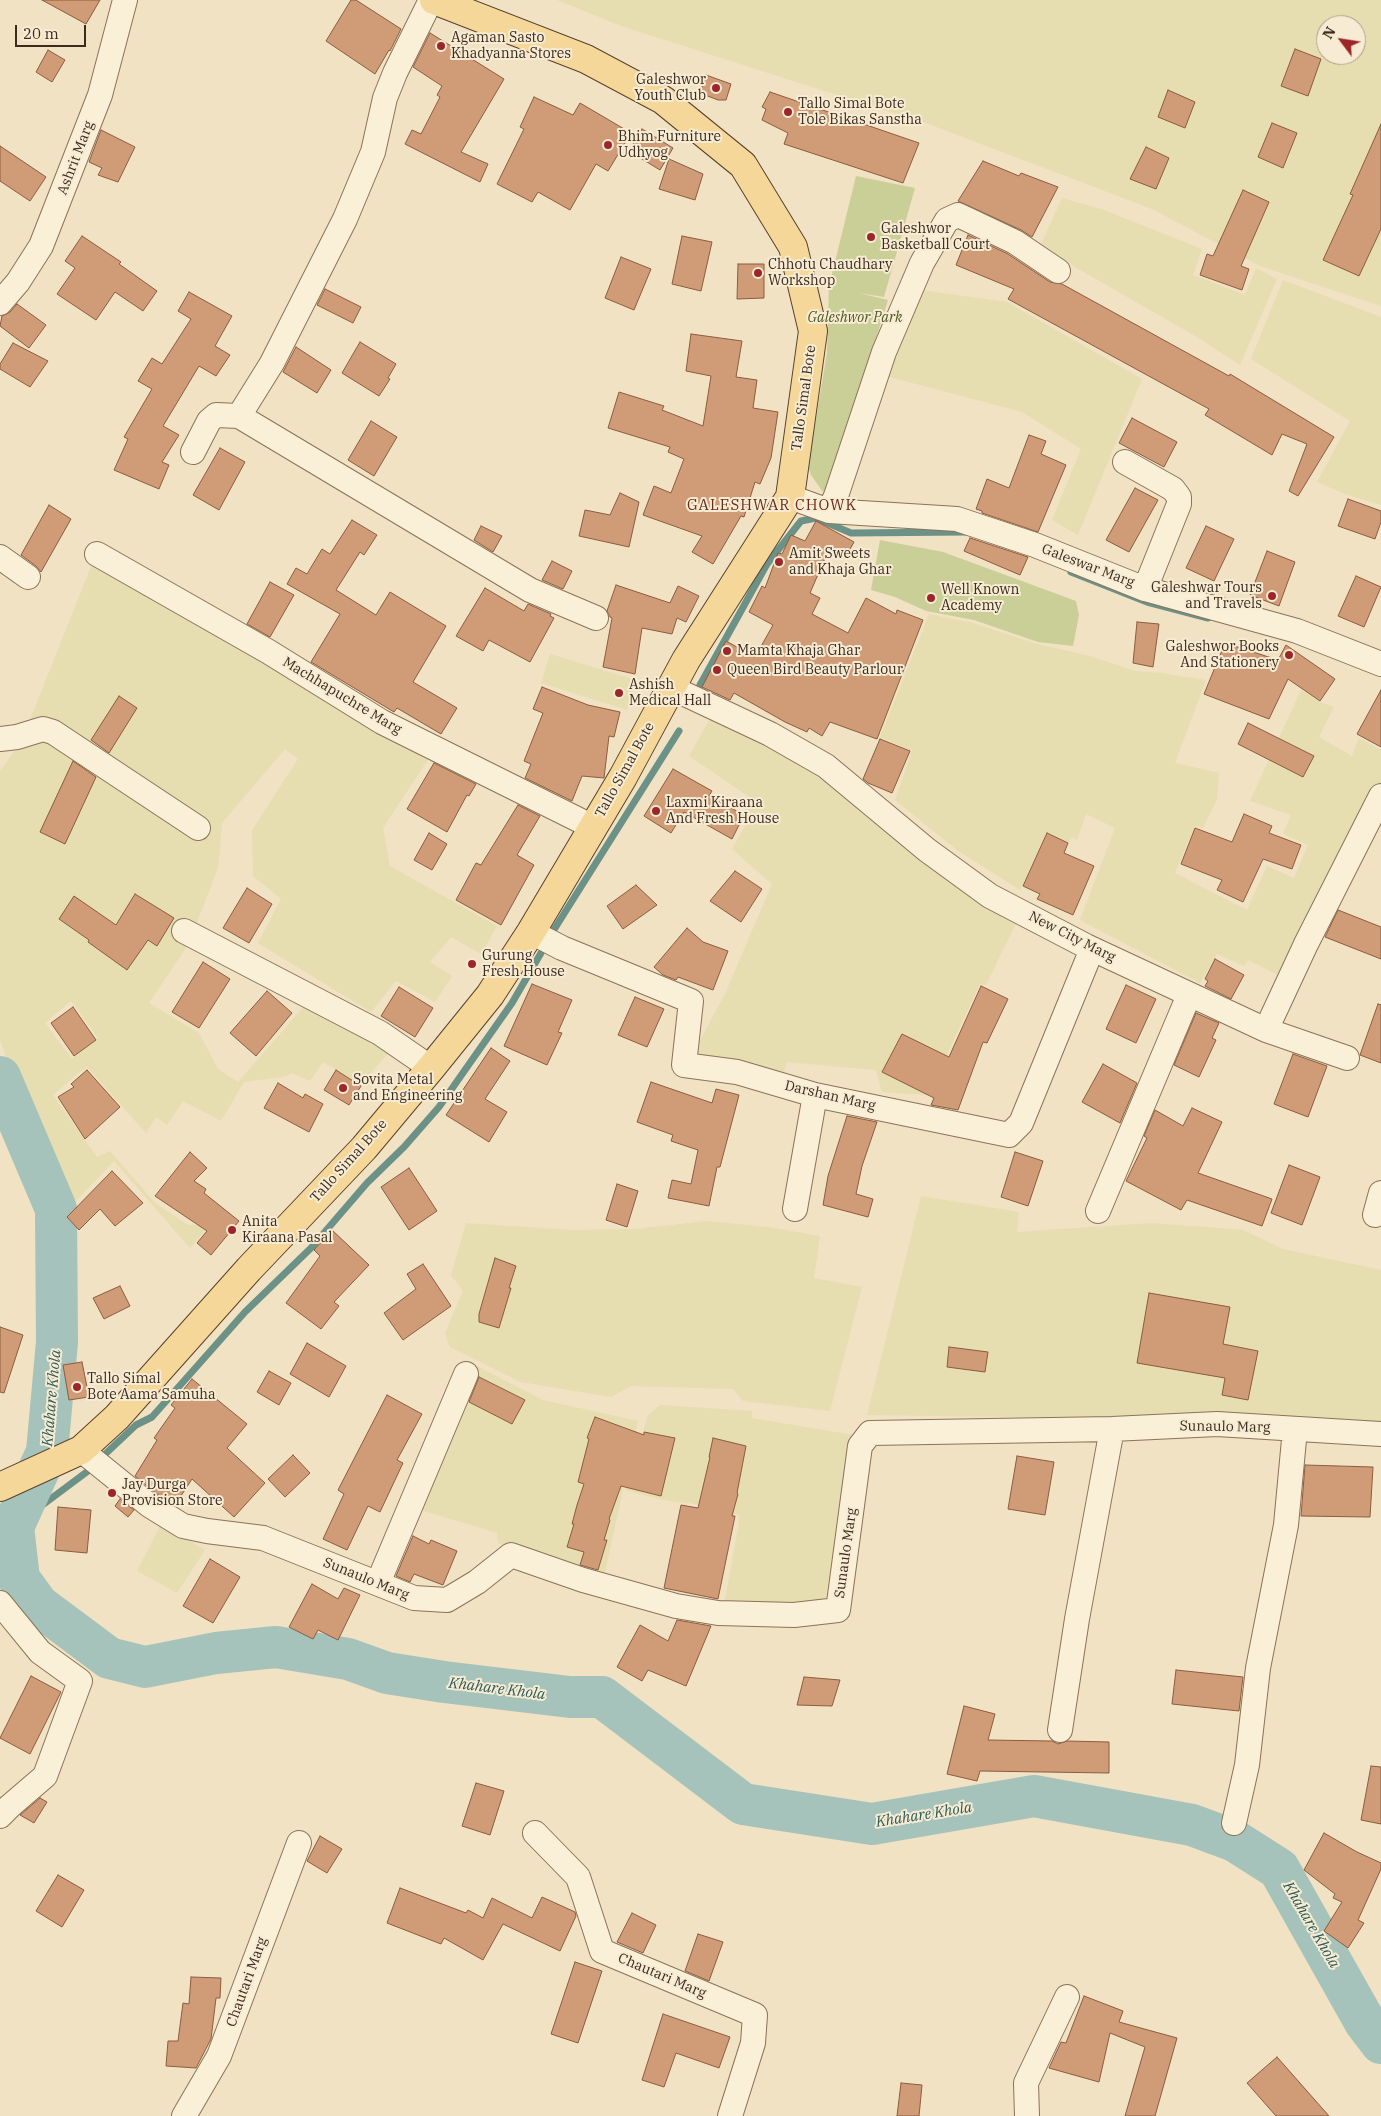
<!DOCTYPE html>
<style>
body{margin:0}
#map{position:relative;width:1381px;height:2116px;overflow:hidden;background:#f0e2c3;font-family:"IBM Plex Serif",serif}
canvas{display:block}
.north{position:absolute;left:1316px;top:15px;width:50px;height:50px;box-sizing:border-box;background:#f7ecd3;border:1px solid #ac9f8b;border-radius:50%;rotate:301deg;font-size:14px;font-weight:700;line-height:20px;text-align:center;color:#3b2b1e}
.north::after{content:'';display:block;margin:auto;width:18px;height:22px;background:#9d2628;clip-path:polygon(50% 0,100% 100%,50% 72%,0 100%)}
.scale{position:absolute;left:15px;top:25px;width:71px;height:22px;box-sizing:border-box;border:2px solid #3b2b1e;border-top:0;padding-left:6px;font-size:15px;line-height:18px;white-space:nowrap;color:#3b2b1e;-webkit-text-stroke:4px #f7ecd3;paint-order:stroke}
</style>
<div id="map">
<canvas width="1381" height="2116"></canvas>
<div class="north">N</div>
<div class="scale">20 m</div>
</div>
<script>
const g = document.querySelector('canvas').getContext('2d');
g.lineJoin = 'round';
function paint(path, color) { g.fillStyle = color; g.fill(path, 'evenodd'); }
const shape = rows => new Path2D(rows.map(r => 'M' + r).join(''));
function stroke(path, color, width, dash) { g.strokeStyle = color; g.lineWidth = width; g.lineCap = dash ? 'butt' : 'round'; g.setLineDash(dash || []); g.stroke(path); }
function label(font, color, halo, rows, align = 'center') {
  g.font = font + ' "IBM Plex Serif",serif'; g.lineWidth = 4; g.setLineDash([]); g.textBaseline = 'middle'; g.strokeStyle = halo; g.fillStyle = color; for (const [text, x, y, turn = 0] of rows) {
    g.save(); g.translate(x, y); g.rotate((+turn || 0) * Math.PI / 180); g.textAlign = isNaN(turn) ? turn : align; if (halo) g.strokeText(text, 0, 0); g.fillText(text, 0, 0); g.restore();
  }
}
paint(shape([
 [557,0,1381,0,1381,306,1260,266,1152,209,931,125,621,26],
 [1326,25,1356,25,1356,55,1326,55],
 [1062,198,1104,210,1202,249,1193,275,1245,295,1256,268,1277,279,1240,365,1197,337,1075,267,1041,244],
 [1283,280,1381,317,1381,505,1345,494,1317,482,1350,421,1251,359],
 [921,290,1007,302,1142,379,1078,535,1052,520,1081,449,1022,412,886,376],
 [94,559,431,755,383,828,390,866,497,926,481,954,451,937,430,962,452,976,435,1002,396,981,371,1012,258,943,281,899,253,876,252,830,298,759,285,749,222,823,218,868,188,945,149,1003,199,1033,218,1069,238,1082,307,1003,390,1051,361,1084,323,1062,310,1081,292,1073,284,1077,244,1082,221,1121,183,1101,167,1125,156,1117,146,1133,87,1067,81,1071,53,1095,97,1157,110,1151,155,1203,188,1225,210,1225,190,1248,114,1161,64,1213,0,1040,0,771,21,742],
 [71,1001,98,1038,72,1059,45,1023],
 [929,614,973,623,1037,644,1090,656,1135,671,1161,673,1206,680,1175,763,1219,773,1217,800,1203,828,1195,826,1175,873,1247,910,1267,866,1294,878,1308,845,1283,834,1291,815,1250,801,1301,690,1320,702,1334,707,1319,737,1352,756,1359,738,1381,750,1381,792,1288,980,1248,960,1244,966,1217,954,1200,983,1080,920,1115,828,1086,814,1077,840,1072,837,1069,843,1047,833,1020,890,957,850,895,800,912,751,880,737],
 [550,654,636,680,627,710,541,683],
 [712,715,822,771,1018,919,986,985,980,984,928,1095,882,1092,876,1070,787,1062,781,1081,689,1061,725,994,772,884,732,849,752,814,742,808,748,796,689,756],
 [921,1196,1019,1212,1017,1232,1152,1223,1243,1230,1283,1249,1381,1270,1381,1429,1078,1418,867,1415],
 [706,1221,768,1227,820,1236,814,1278,862,1287,830,1411,743,1401,733,1389,631,1386,611,1397,521,1382,450,1347,445,1333,463,1291,451,1275,466,1223,573,1230,635,1229],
 [473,1364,543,1400,638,1421,603,1581,498,1543,497,1533,418,1509],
 [660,1405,752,1411,752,1418,854,1435,824,1606,724,1605,739,1523,739,1515,695,1504,663,1500,625,1490,648,1415],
 [161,1524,205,1550,177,1593,137,1571]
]), '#e6ddb0');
paint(shape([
 [856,176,915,188,884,297,859,293,888,300,833,474,829,485,823,492,811,475,808,466,827,353,829,286],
 [880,540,943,552,1076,601,1079,615,1073,646,1038,642,974,620,926,611,895,597,871,590]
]), '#c9cf96');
stroke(shape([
 [1071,572,1147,602,1208,618],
 [700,685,767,564,801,521,816,518,851,533,966,532],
 [550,936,679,731],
 [101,1458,136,1425,152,1417,245,1312,311,1248,367,1183,404,1147,439,1107,512,1003,541,953],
 [13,1527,88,1471]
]), '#6c9288', 7);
stroke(shape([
 [0,1077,56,1209,57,1342,47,1452,13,1527,19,1579,38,1605,109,1658,145,1667,216,1653,276,1647,348,1659,387,1673,444,1682,570,1697,602,1697,743,1804,872,1824,1034,1796,1192,1825,1235,1841,1279,1869,1365,2022,1381,2043]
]), '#a5c3ba', 42);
const building = shape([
 [42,0,100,0,86,24,42,0],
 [351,0,356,0,401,29,390,51,389,50,375,74,326,41,351,0],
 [430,33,504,79,461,152,488,164,480,182,405,144,412,130,421,134,440,97,437,95,442,86,413,67,430,33],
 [1295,49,1321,59,1308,96,1281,86,1295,49],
 [48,50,65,60,52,82,36,72,48,50],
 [706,75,731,84,726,100,718,100,700,93,706,75],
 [1168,90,1195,102,1185,128,1158,117,1168,90],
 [770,92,919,143,903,183,784,144,788,133,762,120,766,109,762,107,770,92],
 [534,97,573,115,580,103,631,133,608,171,596,164,570,210,538,192,532,202,497,184,524,129,520,127,534,97],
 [1272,123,1297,133,1283,168,1258,157,1272,123],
 [1381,124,1381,229,1359,276,1323,260,1353,195,1350,194,1381,124],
 [642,129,673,148,660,170,629,151,642,129],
 [101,130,135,147,118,182,98,175,102,168,89,162,101,130],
 [0,146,46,177,30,201,0,181,0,146],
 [1146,147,1169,158,1156,189,1130,179,1146,147],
 [669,159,703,174,695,200,659,189,669,159],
 [983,161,1019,176,1021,173,1058,187,1032,237,1021,230,958,201,983,161],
 [1243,190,1269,202,1241,266,1249,269,1242,290,1200,275,1207,254,1213,256,1243,190],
 [968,235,1008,254,1050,282,1062,284,1229,376,1230,374,1334,437,1298,496,1289,491,1307,444,1282,434,1272,455,1205,415,1209,409,1008,299,1014,289,956,265,968,235],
 [82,236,121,262,119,264,157,291,143,311,115,292,96,320,57,294,75,268,65,261,82,236],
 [682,236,712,242,701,291,672,284,682,236],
 [621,257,651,269,634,310,605,298,621,257],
 [738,264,764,264,764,298,737,299,738,264],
 [325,289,361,307,353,323,317,305,325,289],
 [189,292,232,316,215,346,230,355,216,376,199,366,163,426,179,435,162,462,169,465,159,489,114,470,128,439,124,437,152,389,138,381,152,358,162,364,191,319,178,311,189,292],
 [17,304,46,325,29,348,0,326,2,316,10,312,17,304],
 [691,334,742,341,736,377,757,380,753,408,778,412,771,458,760,484,755,482,744,517,741,516,713,564,692,552,702,536,643,515,654,486,671,493,684,459,668,452,670,447,608,428,619,392,664,406,662,410,703,426,711,376,686,371,691,334],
 [360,342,396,364,388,378,390,379,379,396,342,373,360,342],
 [13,343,48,361,30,387,0,369,0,364,13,343],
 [296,347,331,370,317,393,283,372,296,347],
 [1132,418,1177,442,1164,467,1119,443,1132,418],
 [371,421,397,437,374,476,348,460,371,421],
 [1029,435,1046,441,1041,454,1066,465,1038,532,982,513,982,511,976,509,987,479,1009,488,1029,435],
 [220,448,245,462,219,510,193,495,220,448],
 [1135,488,1158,500,1129,552,1106,540,1135,488],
 [620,493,639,502,629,547,579,536,585,510,610,515,620,493],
 [1348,499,1381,511,1381,522,1375,539,1338,526,1348,499],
 [49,505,71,519,41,572,36,566,21,555,49,505],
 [352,520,377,535,364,555,360,552,336,590,376,615,390,592,446,626,413,682,457,708,441,734,397,708,394,712,311,662,340,614,287,584,296,568,307,574,322,549,330,554,352,520],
 [816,521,854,542,845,558,829,549,810,593,820,598,812,614,848,633,866,598,896,614,897,610,923,620,877,739,830,722,822,736,809,728,807,732,785,722,734,693,730,700,702,687,726,641,755,657,773,625,749,612,762,586,765,588,778,553,782,554,791,535,805,541,816,521],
 [481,526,502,536,493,552,474,540,481,526],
 [1206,526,1234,539,1214,581,1186,568,1206,526],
 [970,538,1028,557,1020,575,964,551,970,538],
 [1267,551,1295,562,1279,606,1250,595,1267,551],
 [552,561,572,571,563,589,542,580,552,561],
 [1356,576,1381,587,1364,627,1338,616,1356,576],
 [270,582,294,595,270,637,247,624,270,582],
 [616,585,670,603,678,586,699,596,686,622,677,618,672,634,642,628,635,674,603,667,612,618,610,617,607,611,616,585],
 [485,588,524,611,528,604,551,614,550,616,554,618,530,662,489,640,483,651,456,636,485,588],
 [1137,622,1159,624,1153,667,1133,663,1137,622],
 [1225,643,1278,660,1286,645,1335,679,1320,701,1288,679,1269,719,1204,694,1225,643],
 [542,687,588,705,620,712,614,737,609,736,604,778,582,776,572,801,525,778,531,764,524,761,543,713,533,709,542,687],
 [1381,690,1381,747,1357,734,1381,690],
 [119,696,137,708,109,753,91,740,119,696],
 [1248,723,1314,756,1303,777,1238,744,1248,723],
 [880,739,910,751,892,793,868,783,863,779,880,739],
 [73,761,96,777,65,844,40,832,73,761],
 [434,763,476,784,469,796,467,795,447,832,407,809,434,763],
 [673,769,712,791,709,796,744,815,732,839,684,812,671,833,644,816,673,769],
 [518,805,540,816,517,855,534,865,501,925,456,900,476,863,481,865,518,805],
 [1244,814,1272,826,1269,833,1301,845,1292,869,1263,859,1243,902,1217,890,1222,880,1181,864,1195,828,1232,842,1244,814],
 [429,833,447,844,432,870,414,860,429,833],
 [1047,833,1068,843,1064,853,1094,866,1073,915,1037,899,1040,894,1023,886,1047,833],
 [735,871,762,889,741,922,710,901,735,871],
 [636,885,657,905,623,929,607,906,636,885],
 [247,888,272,904,249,943,223,928,247,888],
 [135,894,174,918,157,946,148,940,127,970,88,942,89,940,59,919,74,896,116,925,135,894],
 [1338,910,1381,927,1381,959,1325,937,1338,910],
 [687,928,703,942,728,951,713,990,678,977,676,980,663,975,654,967,687,928],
 [1215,959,1244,975,1231,999,1205,986,1208,981,1205,979,1215,959],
 [203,962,230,979,199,1028,172,1012,203,962],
 [532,984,572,1000,558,1032,562,1033,547,1065,504,1046,532,984],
 [1126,985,1156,999,1136,1043,1106,1029,1126,985],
 [981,986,1008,999,987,1043,983,1042,958,1110,931,1105,934,1098,882,1072,902,1034,949,1057,981,986],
 [399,987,433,1008,415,1037,381,1016,399,987],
 [267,991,292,1013,256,1056,230,1033,267,991],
 [635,997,664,1009,647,1047,618,1035,635,997],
 [1378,1004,1381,1005,1381,1063,1360,1055,1378,1004],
 [73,1007,96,1040,74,1056,51,1023,73,1007],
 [1196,1013,1219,1023,1212,1038,1216,1040,1199,1077,1174,1065,1196,1013],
 [491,1048,510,1061,485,1099,507,1112,489,1142,446,1115,491,1048],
 [1293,1054,1327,1066,1308,1117,1274,1104,1293,1054],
 [1103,1064,1137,1083,1120,1123,1082,1102,1103,1064],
 [87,1070,120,1107,85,1139,58,1097,74,1087,71,1084,87,1070],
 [336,1070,361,1086,349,1105,324,1090,336,1070],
 [651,1082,712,1103,716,1089,739,1095,720,1167,717,1167,709,1206,668,1198,672,1180,691,1184,698,1150,671,1141,673,1135,637,1122,651,1082],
 [278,1083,303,1098,305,1094,323,1104,309,1132,264,1108,278,1083],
 [1192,1108,1222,1122,1198,1173,1272,1199,1262,1226,1187,1200,1181,1210,1126,1181,1147,1138,1144,1136,1155,1110,1183,1126,1192,1108],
 [847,1116,877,1122,862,1166,856,1194,873,1199,868,1217,823,1205,828,1176,847,1116],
 [190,1152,207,1168,194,1181,206,1189,204,1193,239,1221,211,1255,197,1243,207,1231,155,1196,190,1152],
 [1015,1152,1043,1161,1028,1206,1001,1197,1015,1152],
 [1289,1165,1320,1177,1302,1225,1271,1213,1289,1165],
 [409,1168,437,1211,409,1230,381,1187,409,1168],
 [112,1171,143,1203,115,1226,100,1209,79,1230,67,1217,112,1171],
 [617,1184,638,1191,627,1227,606,1220,617,1184],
 [332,1230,369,1265,334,1302,339,1306,321,1329,286,1303,320,1256,314,1250,332,1230],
 [495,1258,516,1266,509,1288,511,1288,499,1328,479,1322,479,1314,495,1258],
 [423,1264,451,1306,403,1340,384,1313,416,1289,407,1274,423,1264],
 [120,1286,130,1306,104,1319,93,1298,120,1286],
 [1149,1293,1230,1307,1223,1344,1258,1351,1248,1400,1222,1395,1225,1378,1137,1363,1149,1293],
 [0,1327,23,1335,4,1393,0,1392,0,1327],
 [307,1343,346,1366,329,1397,290,1374,307,1343],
 [949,1347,988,1352,985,1372,947,1367,949,1347],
 [82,1362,89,1397,69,1400,63,1365,82,1362],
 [269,1371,291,1383,279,1405,257,1392,269,1371],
 [479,1377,525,1400,512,1424,469,1402,479,1377],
 [192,1379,247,1424,227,1448,265,1483,234,1517,192,1479,175,1505,157,1494,135,1476,157,1440,154,1438,175,1408,171,1405,192,1379],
 [387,1395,422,1414,397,1460,403,1463,380,1512,368,1506,347,1550,323,1539,344,1494,338,1490,387,1395],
 [595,1417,644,1435,644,1432,675,1438,661,1496,621,1486,609,1519,610,1520,604,1540,607,1540,598,1570,580,1565,584,1552,567,1547,574,1524,572,1524,577,1505,584,1484,578,1482,589,1439,587,1438,595,1417],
 [713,1438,746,1446,737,1493,738,1494,732,1516,735,1516,718,1599,664,1588,681,1505,698,1508,710,1457,709,1457,713,1438],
 [293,1455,310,1473,285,1497,268,1479,293,1455],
 [1017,1456,1054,1462,1045,1515,1008,1509,1017,1456],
 [1305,1465,1373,1467,1370,1517,1301,1516,1305,1465],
 [120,1499,134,1510,128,1517,115,1506,120,1499],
 [58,1507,91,1510,87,1553,55,1550,58,1507],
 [413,1536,429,1544,431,1540,457,1551,443,1585,414,1574,410,1582,396,1576,413,1536],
 [210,1559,240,1577,213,1623,183,1606,210,1559],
 [312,1584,338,1599,344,1588,360,1595,338,1640,318,1630,313,1639,289,1627,312,1584],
 [677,1620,711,1626,686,1686,648,1670,642,1681,617,1667,640,1625,668,1641,677,1620],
 [1176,1670,1243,1677,1239,1711,1172,1704,1176,1670],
 [31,1676,61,1692,30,1754,0,1738,31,1676],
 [804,1677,840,1680,832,1706,797,1705,804,1677],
 [964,1706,995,1714,988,1740,1052,1741,1058,1744,1067,1741,1109,1742,1109,1773,980,1771,977,1781,947,1774,964,1706],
 [1371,1766,1381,1767,1381,1824,1361,1820,1371,1766],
 [476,1783,504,1791,490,1835,462,1826,476,1783],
 [40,1798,47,1802,34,1823,20,1815,40,1798],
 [1324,1833,1357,1852,1381,1863,1381,1869,1358,1920,1364,1923,1348,1948,1324,1931,1342,1902,1333,1898,1335,1894,1304,1870,1324,1833],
 [320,1836,342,1849,327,1873,307,1861,320,1836],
 [58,1875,84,1890,62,1927,36,1911,58,1875],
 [400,1888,466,1913,468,1910,483,1918,492,1898,532,1918,542,1897,575,1912,576,1916,560,1951,503,1924,483,1960,444,1938,441,1944,387,1923,400,1888],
 [632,1913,656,1925,643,1953,617,1942,632,1913],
 [698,1934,723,1942,709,1981,685,1971,698,1934],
 [575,1962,602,1971,578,2043,551,2034,575,1962],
 [191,1977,221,1978,220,1998,216,1998,211,2039,196,2068,166,2066,168,2041,178,2041,183,2003,189,2004,191,1977],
 [1084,1996,1123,2011,1119,2022,1177,2038,1155,2116,1125,2116,1145,2047,1110,2033,1099,2082,1049,2068,1061,2042,1066,2043,1084,1996],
 [663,2014,730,2037,719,2068,676,2053,664,2087,642,2080,663,2014],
 [1277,2057,1329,2116,1276,2116,1247,2083,1277,2057],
 [901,2083,922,2085,919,2116,897,2116,901,2083]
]);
paint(building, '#d09b77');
stroke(building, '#8c5c3d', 1);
const minor = shape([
 [0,303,18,282,41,246,100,95,125,0],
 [239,416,530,590,596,618],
 [193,452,209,421,216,415,239,416,272,363,345,219,373,152,385,98,395,73,431,0],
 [1125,462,1173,489,1179,497,1179,504,1145,589],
 [790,497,829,511,957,519,1035,545,1145,589,1297,631,1381,664],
 [829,511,836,496,884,352,922,263,947,220,958,215,973,222,1015,242,1058,271],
 [97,554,269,652,382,722,593,827],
 [0,557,28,577],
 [670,687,770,734,826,766,927,850,990,896,1086,946,1266,1030,1306,944,1381,796],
 [0,739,17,737,43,729,53,732,198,828],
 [184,931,380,1033,431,1068],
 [531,932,562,948,691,1001,684,1065,737,1072,815,1095,1009,1135,1021,1123,1092,949],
 [1266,1030,1347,1058],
 [795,1209,815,1095],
 [1098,1211,1189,995],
 [1375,1215,1381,1193],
 [81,1450,149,1505,183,1526,207,1531,263,1538,414,1598,447,1600,477,1582,511,1555,583,1580,676,1606,718,1613,794,1615,838,1610,860,1446,870,1433,1112,1429,1217,1424,1381,1434],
 [378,1583,466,1374],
 [0,1603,40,1652,80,1681,45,1776,10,1806,0,1816],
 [1060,1730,1077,1619,1112,1429],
 [1234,1823,1247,1765,1258,1668,1286,1525,1295,1429],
 [535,1833,578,1877,602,1951,755,2015,753,2043,730,2116],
 [184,2116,219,2056,299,1843],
 [1027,2116,1026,2083,1067,1997]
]);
const major = shape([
 [0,1487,81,1450,117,1417,249,1269,364,1148,431,1068,490,995,531,932,623,777,686,660,790,497,813,331,793,247,743,165,663,100,586,59,434,0]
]);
stroke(minor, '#8b7359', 26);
stroke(major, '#59412d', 30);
stroke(minor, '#faefd7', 24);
stroke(major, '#f5d899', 28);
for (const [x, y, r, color] of [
 [441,46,5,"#9d2628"],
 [716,88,5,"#9d2628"],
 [788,112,5,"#9d2628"],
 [608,145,5,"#9d2628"],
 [871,237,5,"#9d2628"],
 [758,273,5,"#9d2628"],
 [779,562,5,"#9d2628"],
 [1272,596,5,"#9d2628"],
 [931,598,5,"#9d2628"],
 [727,651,5,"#9d2628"],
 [1289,655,5,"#9d2628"],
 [717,670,5,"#9d2628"],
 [619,693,5,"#9d2628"],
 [656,811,5,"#9d2628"],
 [472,964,5,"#9d2628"],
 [343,1088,5,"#9d2628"],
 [232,1230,5,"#9d2628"],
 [77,1387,5,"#9d2628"],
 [112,1493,5,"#9d2628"]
]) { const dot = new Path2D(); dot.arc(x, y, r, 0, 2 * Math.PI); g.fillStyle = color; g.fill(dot); stroke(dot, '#f7ecd3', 2); }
label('14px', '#3b2b1e', '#f7ecd3', [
 ["Agaman Sasto",451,38],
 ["Khadyanna Stores",451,54],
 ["Galeshwor",706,80,"right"],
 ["Youth Club",706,96,"right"],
 ["Tallo Simal Bote",798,104],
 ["Tole Bikas Sanstha",798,120],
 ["Bhim Furniture",618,137],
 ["Udhyog",618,153],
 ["Galeshwor",881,229],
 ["Basketball Court",881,245],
 ["Chhotu Chaudhary",768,265],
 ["Workshop",768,281],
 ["Amit Sweets",789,554],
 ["and Khaja Ghar",789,570],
 ["Galeshwar Tours",1262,588,"right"],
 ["and Travels",1262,604,"right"],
 ["Well Known",941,590],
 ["Academy",941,606],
 ["Galeshwor Books",1279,647,"right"],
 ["And Stationery",1279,663,"right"],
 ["Mamta Khaja Ghar",737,651],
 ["Queen Bird Beauty Parlour",727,670],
 ["Ashish",629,685],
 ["Medical Hall",629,701],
 ["Laxmi Kiraana",666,803],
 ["And Fresh House",666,819],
 ["Gurung",482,956],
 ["Fresh House",482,972],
 ["Sovita Metal",353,1080],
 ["and Engineering",353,1096],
 ["Anita",242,1222],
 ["Kiraana Pasal",242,1238],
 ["Tallo Simal",87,1379],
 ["Bote Aama Samuha",87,1395],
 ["Jay Durga",122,1485],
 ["Provision Store",122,1501]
], 'left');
label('14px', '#3b2b1e', '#f7ecd3', [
 ["Ashrit Marg",76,158,-69],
 ["Tallo Simal Bote",804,398,-82],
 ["Galeswar Marg",1088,566,21],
 ["Machhapuchre Marg",342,696,31],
 ["Tallo Simal Bote",625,770,-61],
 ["New City Marg",1072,937,27],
 ["Darshan Marg",830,1096,13],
 ["Tallo Simal Bote",349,1161,-48],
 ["Sunaulo Marg",1225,1427,1],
 ["Sunaulo Marg",846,1553,-82],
 ["Sunaulo Marg",366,1579,22],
 ["Chautari Marg",662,1976,23],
 ["Chautari Marg",247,1982,-70]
]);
label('italic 14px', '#4b5823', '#f7ecd3', [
 ["Galeshwor Park",855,318]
]);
g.letterSpacing = '1px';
label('15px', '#692b1b', '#f7ecd3', [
 ["GALESHWAR CHOWK",772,506]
]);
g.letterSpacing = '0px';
label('italic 15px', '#2c5b58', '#f7ecd3', [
 ["Khahare Khola",52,1398,-85],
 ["Khahare Khola",497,1689,7],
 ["Khahare Khola",924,1815,-9],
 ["Khahare Khola",1311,1925,60]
]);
</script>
